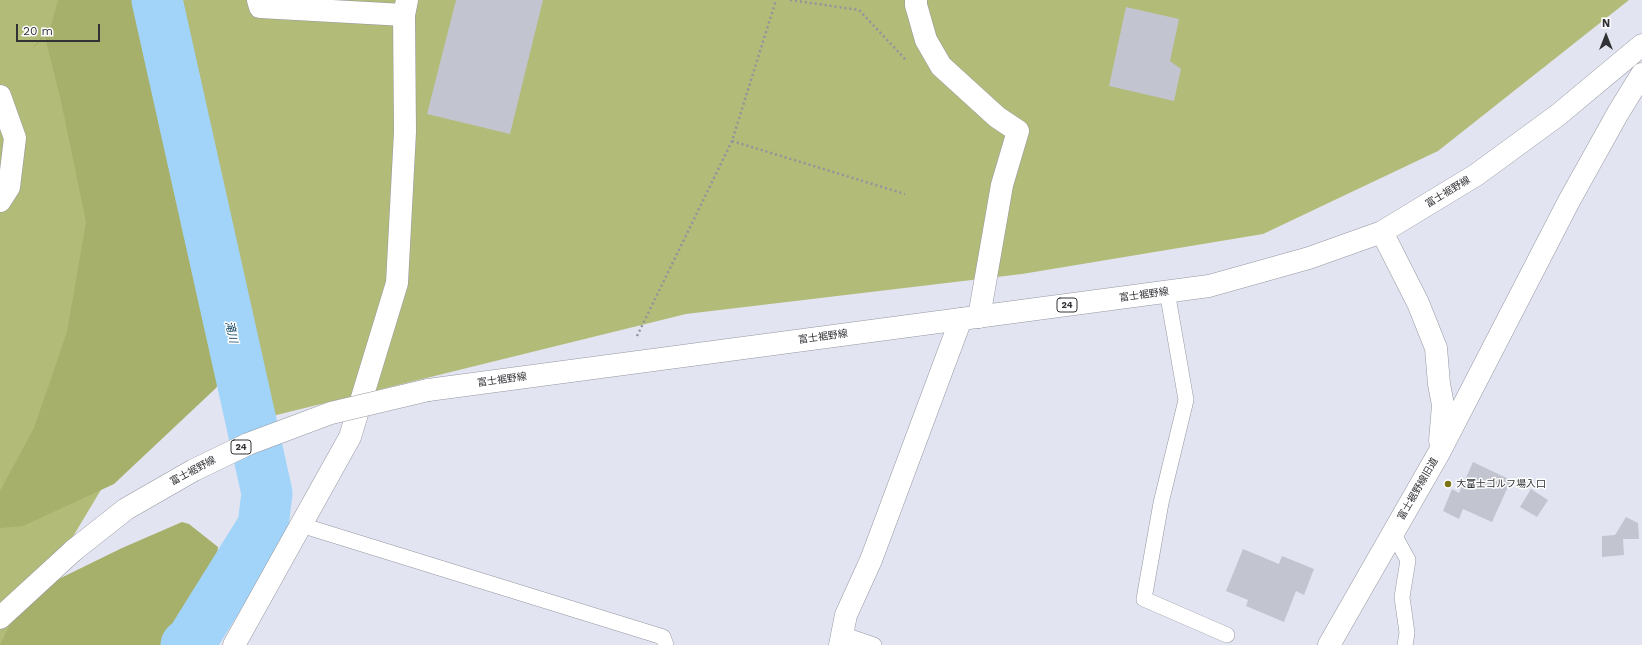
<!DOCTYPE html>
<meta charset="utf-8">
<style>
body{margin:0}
#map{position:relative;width:1642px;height:645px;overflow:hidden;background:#e2e5f1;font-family:"Work Sans",sans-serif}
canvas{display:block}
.north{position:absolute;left:1586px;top:16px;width:40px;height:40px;-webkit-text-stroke:3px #fff;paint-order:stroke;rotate:0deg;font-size:11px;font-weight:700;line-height:16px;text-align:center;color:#313236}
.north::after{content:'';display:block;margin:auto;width:14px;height:18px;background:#313236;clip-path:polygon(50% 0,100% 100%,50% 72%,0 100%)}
.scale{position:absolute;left:16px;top:24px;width:84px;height:18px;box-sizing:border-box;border:2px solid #313236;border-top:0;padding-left:5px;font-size:12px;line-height:14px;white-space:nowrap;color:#313236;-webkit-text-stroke:3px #fff;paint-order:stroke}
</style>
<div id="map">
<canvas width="1642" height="645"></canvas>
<div class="north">N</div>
<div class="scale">20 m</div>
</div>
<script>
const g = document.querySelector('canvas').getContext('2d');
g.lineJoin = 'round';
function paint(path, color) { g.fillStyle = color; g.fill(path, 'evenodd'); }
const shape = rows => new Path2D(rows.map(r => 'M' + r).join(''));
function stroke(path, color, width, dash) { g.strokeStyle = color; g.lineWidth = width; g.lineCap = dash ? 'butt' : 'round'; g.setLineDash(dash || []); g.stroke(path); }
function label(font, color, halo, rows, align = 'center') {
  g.font = font + ' "Work Sans","Noto Sans JP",sans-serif'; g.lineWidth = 3; g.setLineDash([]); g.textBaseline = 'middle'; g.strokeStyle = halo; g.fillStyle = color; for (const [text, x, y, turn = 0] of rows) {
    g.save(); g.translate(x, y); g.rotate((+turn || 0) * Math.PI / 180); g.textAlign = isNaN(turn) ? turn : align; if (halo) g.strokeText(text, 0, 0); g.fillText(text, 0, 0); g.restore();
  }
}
paint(shape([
 [0,0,123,0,117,463,8,645,0,645],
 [162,0,1629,0,1438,151,1263,234,1022,274,686,314,252,421,214,289]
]), '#b2bb77');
paint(shape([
 [58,0,159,0,163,26,210,182,238,351,216,388,114,484,23,526,0,528,0,491,34,428,67,332,86,222,61,101,45,37,30,51,51,26],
 [182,522,189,524,218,547,213,604,189,645,0,645,24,596,122,548]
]), '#a7b06b');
stroke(shape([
 [157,0,267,493,263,526,192,640,186,645]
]), '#a1d4f8', 51);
paint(shape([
 [456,0,543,0,510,134,427,114],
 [1126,7,1179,19,1170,61,1181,69,1174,101,1109,86],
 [1473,462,1511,480,1492,522,1463,509,1459,519,1443,511,1452,489,1459,493],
 [1531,489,1548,500,1537,517,1520,507],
 [1626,517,1638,523,1639,539,1623,539,1624,555,1602,557,1602,536,1615,535],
 [1243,549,1279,564,1282,556,1314,569,1304,595,1296,591,1284,622,1246,606,1248,600,1226,591]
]), '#c2c4cf');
const lane = shape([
 [1167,291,1186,400,1161,503,1144,599,1227,635],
 [301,525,663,637,666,645],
 [1393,533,1408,560,1402,597,1407,633,1405,645],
 [842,634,874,645]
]);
const street = shape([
 [258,0,260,7,404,15],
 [916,0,916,5,926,40,941,66,997,117,1018,131,1002,185,979,317],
 [0,96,15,138,9,187,0,201],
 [234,645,350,437,397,283,405,132,404,15,407,0],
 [840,645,846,615,871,560,961,319]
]);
const secondary = shape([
 [1382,232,1418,303,1436,348,1439,384,1443,405,1440,441],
 [1329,645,1440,451,1569,201,1618,113,1642,74]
]);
const primary = shape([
 [428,390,1209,286,1309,258,1382,232,1476,175,1558,115,1642,45],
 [0,618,74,550]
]);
stroke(lane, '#9597a2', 16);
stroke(street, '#9597a2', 23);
stroke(secondary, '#9597a2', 23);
stroke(primary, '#9597a2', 23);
stroke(shape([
 [790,0,859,10,906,60],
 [732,141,905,194],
 [637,336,732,141,776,0]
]), '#92949d', 2.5, [2, 3]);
stroke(lane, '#fff', 15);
stroke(street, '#fff', 22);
stroke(secondary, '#fff', 22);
stroke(primary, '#fff', 22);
const primaryBridge = shape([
 [74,550,126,509,194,470,248,444,331,413,428,390]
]);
stroke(primaryBridge, '#9597a2', 23, []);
stroke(primaryBridge, '#fff', 22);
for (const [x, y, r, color] of [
 [1448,484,4,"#7c7316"]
]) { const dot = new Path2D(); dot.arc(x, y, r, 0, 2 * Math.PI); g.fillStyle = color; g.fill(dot); stroke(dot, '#fff', 1.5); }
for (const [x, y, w] of [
 [1067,305,20],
 [241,447,20]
]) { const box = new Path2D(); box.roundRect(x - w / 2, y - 7, w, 14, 3); g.fillStyle = '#fff'; g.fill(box); stroke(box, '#313236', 1); }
label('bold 9px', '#313236', null, [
 ["24",1067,305],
 ["24",241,447]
]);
label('10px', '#313236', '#fff', [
 ["富士裾野線",1448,192,-31],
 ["富士裾野線",1144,295,-8],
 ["富士裾野線",823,337,-8],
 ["富士裾野線",502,380,-8],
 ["富士裾野線",193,471,-28],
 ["富士裾野線旧道",1418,489,-60]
]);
label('10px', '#313236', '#fff', [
 ["大富士ゴルフ場入口",1456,484]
], 'left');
label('italic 11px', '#083d5b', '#fff', [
 ["滝川",231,332,77]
]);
</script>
